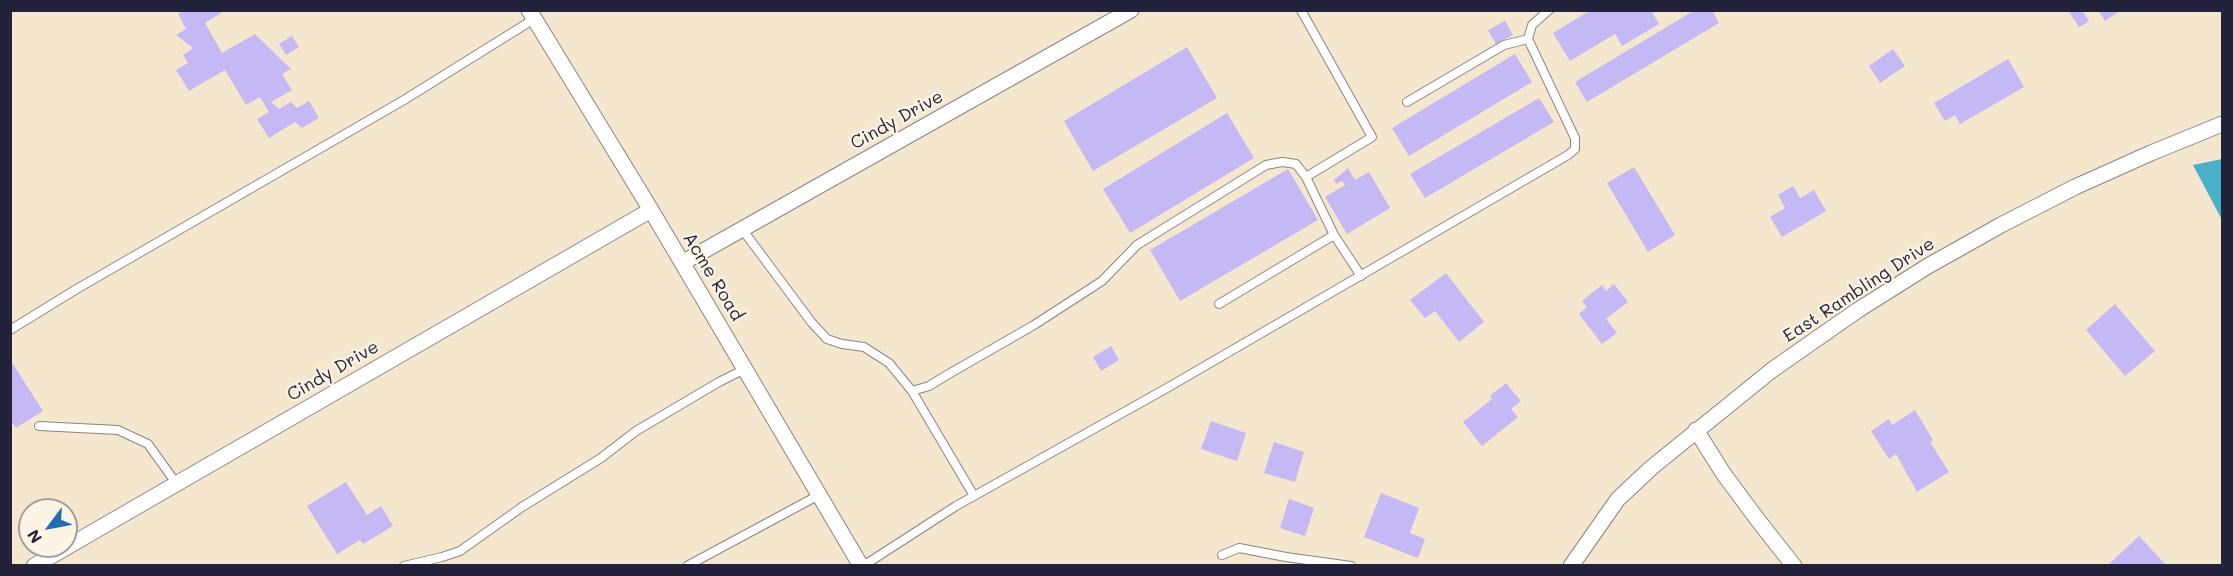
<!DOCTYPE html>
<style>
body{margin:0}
#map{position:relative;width:2233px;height:576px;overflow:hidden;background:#f4e7cd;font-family:Mali,sans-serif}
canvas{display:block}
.frame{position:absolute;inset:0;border:12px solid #22223b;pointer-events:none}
.north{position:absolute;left:18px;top:498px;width:60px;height:60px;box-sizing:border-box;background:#fcf5e5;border:2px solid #a5a1a1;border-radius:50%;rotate:238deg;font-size:16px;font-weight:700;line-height:24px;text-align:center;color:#22223b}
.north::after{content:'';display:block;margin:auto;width:21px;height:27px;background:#1f6fb2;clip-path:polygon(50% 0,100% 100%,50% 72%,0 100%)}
</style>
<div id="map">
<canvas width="2233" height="576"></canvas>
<div class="frame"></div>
<div class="north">N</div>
</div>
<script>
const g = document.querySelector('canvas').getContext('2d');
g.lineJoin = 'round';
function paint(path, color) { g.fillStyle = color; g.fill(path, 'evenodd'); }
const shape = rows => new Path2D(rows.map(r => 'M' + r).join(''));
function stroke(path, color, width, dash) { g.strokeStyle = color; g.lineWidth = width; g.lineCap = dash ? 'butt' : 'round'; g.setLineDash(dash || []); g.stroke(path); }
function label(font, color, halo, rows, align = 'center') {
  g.font = font + ' Mali,sans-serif'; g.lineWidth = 4.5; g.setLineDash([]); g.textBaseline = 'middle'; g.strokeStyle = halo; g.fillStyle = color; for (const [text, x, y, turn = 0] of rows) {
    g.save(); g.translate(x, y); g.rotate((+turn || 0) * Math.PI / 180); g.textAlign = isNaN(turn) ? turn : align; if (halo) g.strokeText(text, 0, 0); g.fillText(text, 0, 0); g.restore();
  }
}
paint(shape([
 [2222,159,2222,220,2193,165]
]), '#4ab0c9');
paint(shape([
 [184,10,219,10,221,13,205,23,222,53,255,34,291,69,282,74,292,90,271,102,279,109,291,102,297,108,309,101,319,118,302,128,295,122,269,138,257,119,269,112,260,97,246,105,225,70,189,91,176,70,188,63,183,55,193,48,176,35,186,29,178,14],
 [1591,10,1655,10,1652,12,1659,24,1622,46,1615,34,1570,61,1553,33],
 [1695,10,1712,10,1719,23,1587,102,1575,82],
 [2068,10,2082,10,2089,21,2079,27],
 [2098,10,2121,10,2105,21],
 [1505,21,1513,35,1496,44,1488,30],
 [292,36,299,47,286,55,279,44],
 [1187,47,1217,98,1093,171,1064,121],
 [1893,49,1905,66,1880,83,1869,66],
 [1515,54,1532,82,1409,156,1392,128],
 [2008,59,2024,87,1960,124,1955,115,1945,121,1934,103],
 [1539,98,1554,122,1425,198,1410,174],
 [1227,113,1254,158,1130,233,1103,189],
 [1634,167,1675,235,1648,252,1607,183],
 [1348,168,1355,180,1369,172,1390,208,1347,234,1325,197,1345,185,1342,181,1336,184,1334,180],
 [1288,169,1318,220,1180,301,1150,250],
 [1793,186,1800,198,1814,190,1826,211,1782,237,1770,217,1785,208,1778,195],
 [1446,273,1484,322,1459,342,1435,311,1425,318,1410,300],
 [1614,284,1628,302,1606,319,1617,333,1602,344,1579,314,1587,307,1582,301,1602,285,1606,291],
 [2115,304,2155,351,2125,376,2086,330],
 [1111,346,1119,360,1101,371,1093,357],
 [13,364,43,411,16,428,10,420,10,365],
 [1506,383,1521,401,1511,409,1518,417,1482,446,1463,422,1492,399,1490,396],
 [1915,410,1933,440,1930,442,1949,472,1917,492,1896,454,1889,459,1871,431,1889,419,1892,425],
 [1211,421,1246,433,1237,461,1201,449],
 [1274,442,1304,452,1295,482,1264,473],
 [346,482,367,515,381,506,393,526,363,544,360,540,337,554,307,506],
 [1381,493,1419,508,1410,533,1425,539,1418,558,1364,537],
 [1289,499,1314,508,1305,536,1280,528],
 [2139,536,2167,566,2110,566,2109,564]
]), '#c4b9f5');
const service = shape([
 [1407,102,1504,45,1528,39],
 [742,229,812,323,827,339,842,344,864,347,889,363,912,391,974,496],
 [1334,235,1361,276],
 [1219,304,1334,235,1306,177,1372,137,1301,10],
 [10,330,75,290,404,100,534,19],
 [912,391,929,386,947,375,1034,325,1102,281,1137,245,1266,165,1282,162,1296,164,1306,177],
 [39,426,118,430,148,444,176,483],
 [1222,555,1239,548,1286,557,1351,566],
 [404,566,442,557,460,551,522,507,601,458,636,431,719,382,745,369],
 [687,566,819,495],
 [863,566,956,506,1167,388,1568,155,1575,149,1575,138,1528,39,1532,25,1549,10]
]);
const minor = shape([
 [529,10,651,210,861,566],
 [682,263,1131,10],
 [1696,430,1723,473,1757,519,1794,566],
 [34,566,651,210],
 [1571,566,1618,499,1651,468,1772,370,1858,310,1928,266,2001,225,2075,187,2151,153,2222,124]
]);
stroke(service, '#8b8484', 10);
stroke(minor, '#8b8484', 17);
stroke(service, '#fff', 8);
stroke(minor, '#fff', 15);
label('18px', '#22223b', '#fcf5e5', [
 ["Cindy Drive",897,120,-29],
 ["Acme Road",713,277,59],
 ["East Rambling Drive",1859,290,-33],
 ["Cindy Drive",333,371,-30]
]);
</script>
